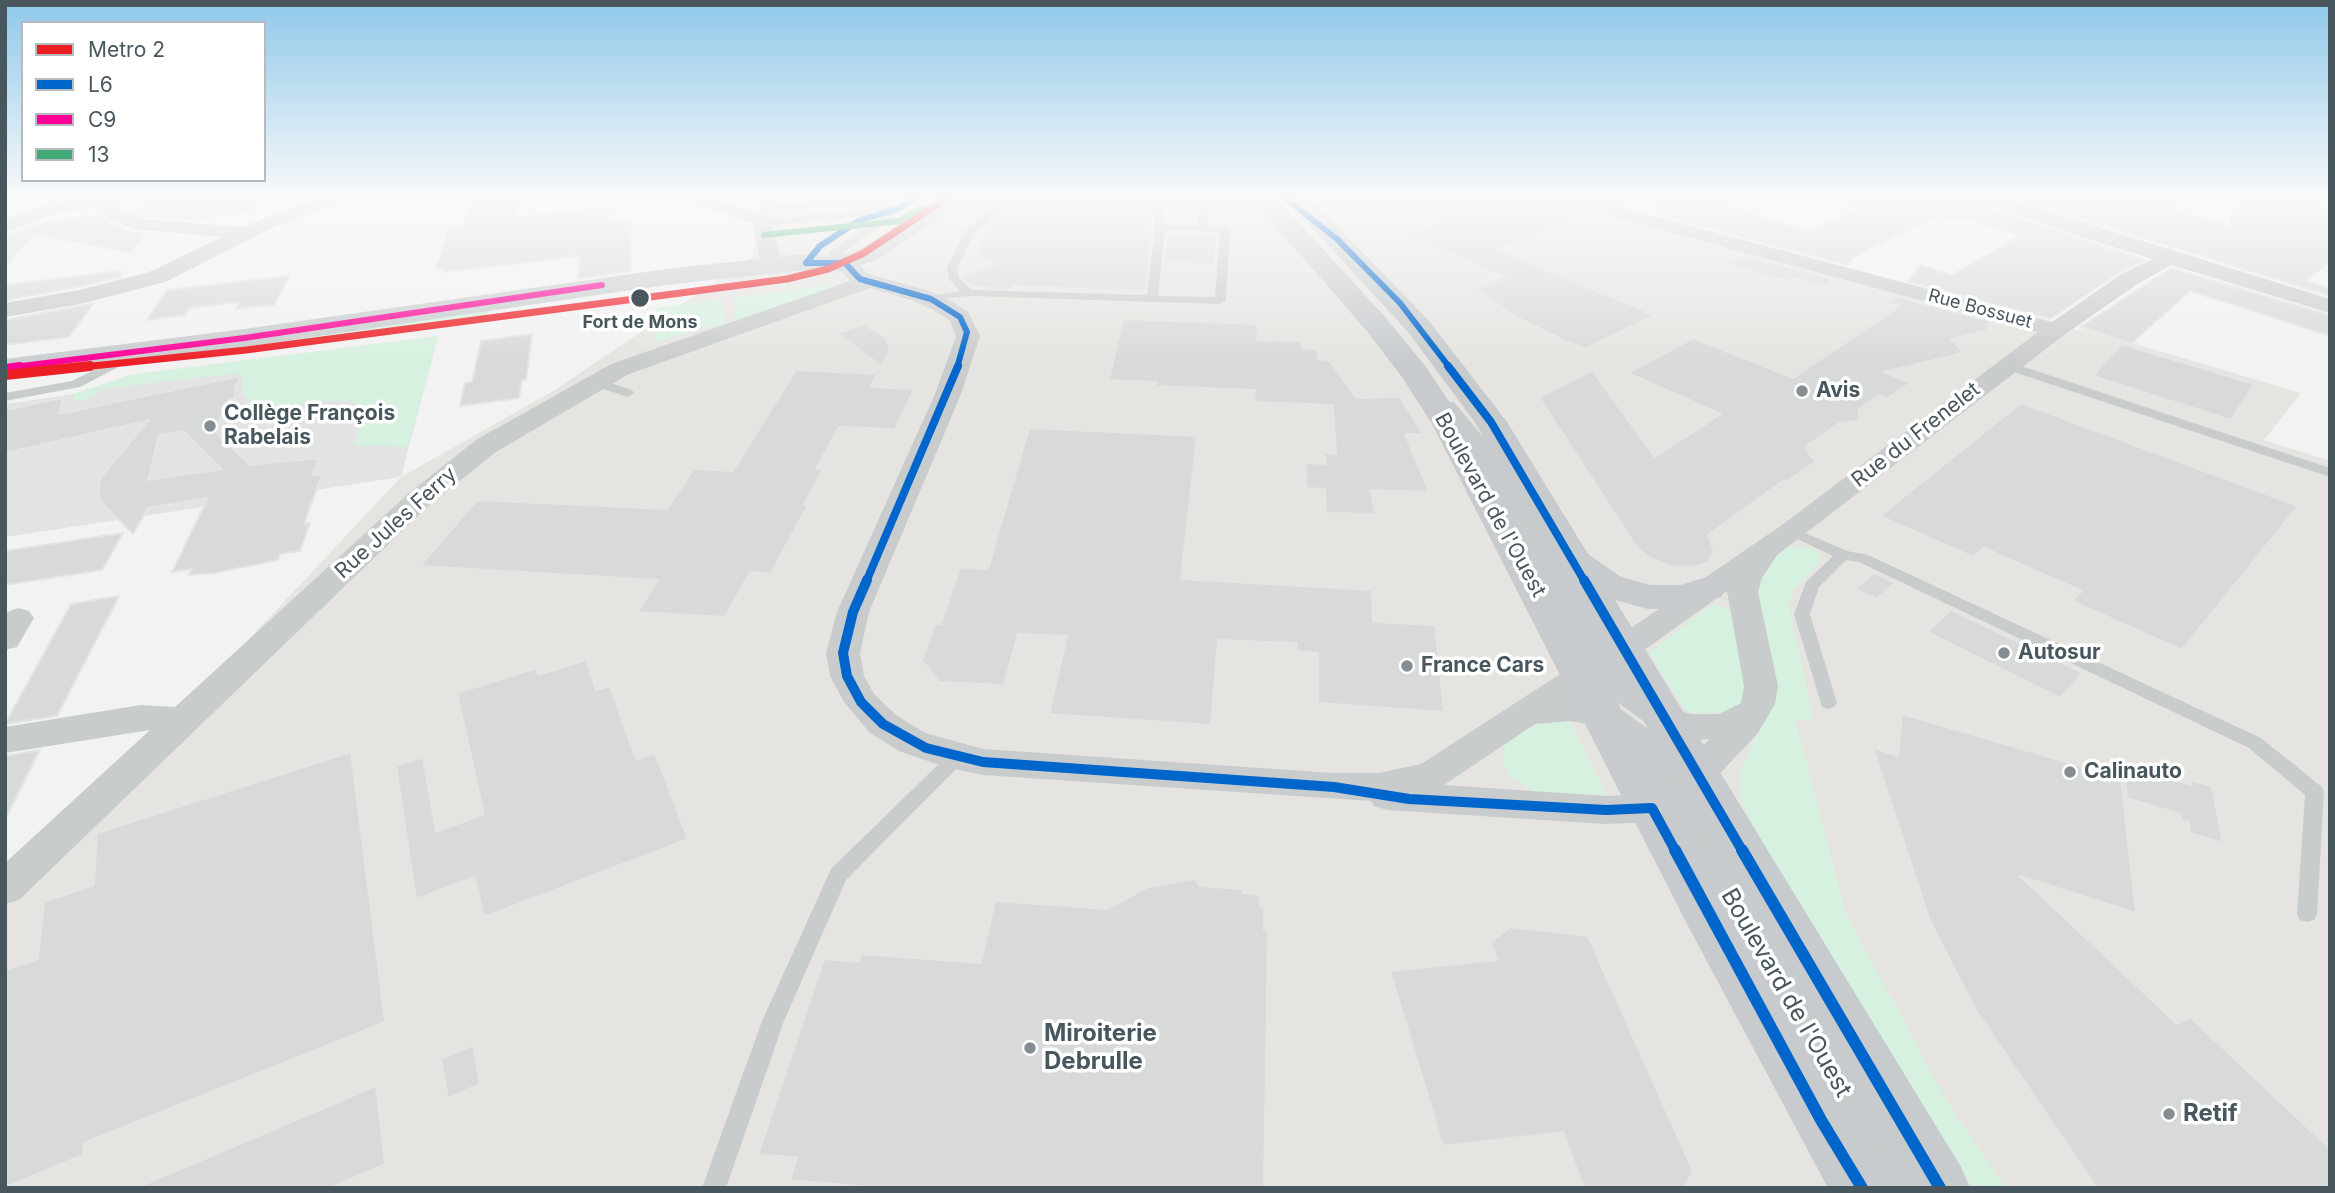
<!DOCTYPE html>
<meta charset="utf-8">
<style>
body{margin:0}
#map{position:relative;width:2335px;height:1193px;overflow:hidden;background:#f2f2f2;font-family:Inter,sans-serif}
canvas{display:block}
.frame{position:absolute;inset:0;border:7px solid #48565e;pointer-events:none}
.legend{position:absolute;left:21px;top:21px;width:245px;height:161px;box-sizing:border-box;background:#fff;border:2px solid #b6bbbf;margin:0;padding:9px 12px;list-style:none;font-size:21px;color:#48565e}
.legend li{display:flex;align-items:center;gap:14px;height:35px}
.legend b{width:35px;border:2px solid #b6bbbf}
</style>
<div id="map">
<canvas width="2335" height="1193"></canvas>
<div class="frame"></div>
<ul class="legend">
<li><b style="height:9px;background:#ed1d24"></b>Metro 2</li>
<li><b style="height:9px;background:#06c"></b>L6</li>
<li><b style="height:9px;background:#ff0096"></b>C9</li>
<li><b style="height:9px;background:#40ab75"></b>13</li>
</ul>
</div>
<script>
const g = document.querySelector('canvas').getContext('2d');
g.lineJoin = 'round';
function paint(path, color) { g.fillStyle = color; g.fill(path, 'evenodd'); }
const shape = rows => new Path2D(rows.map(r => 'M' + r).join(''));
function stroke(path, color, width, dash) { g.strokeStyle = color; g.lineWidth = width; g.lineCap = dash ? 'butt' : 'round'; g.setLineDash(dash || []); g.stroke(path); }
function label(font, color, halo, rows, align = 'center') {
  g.font = font + ' Inter,sans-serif'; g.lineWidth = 7; g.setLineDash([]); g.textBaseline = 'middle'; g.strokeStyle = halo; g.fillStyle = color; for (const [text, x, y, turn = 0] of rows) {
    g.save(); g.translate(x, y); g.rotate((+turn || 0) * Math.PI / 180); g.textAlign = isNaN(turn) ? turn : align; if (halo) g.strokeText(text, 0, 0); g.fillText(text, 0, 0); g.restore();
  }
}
paint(shape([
 [760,198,1637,198,1604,213,2019,326,2089,330,2301,393,2264,440,2330,461,2330,1188,5,1188,5,891,192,700,401,477,555,390,752,257]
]), '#e6e4e0');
paint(shape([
 [438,336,401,477,5,537,5,404,74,394,130,375]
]), '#e4e3e4');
paint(shape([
 [831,284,839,289,736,324,733,298],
 [722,299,723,324,654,342,657,308],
 [489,306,486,322,266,350,262,338],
 [438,336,408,447,354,445,365,412,360,405,349,402,324,401,253,411,247,407,250,397,243,398,243,373,98,389,94,397,73,402,74,394,130,375],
 [1789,546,1810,548,1819,554,1822,561,1794,589,1788,603,1814,721,1795,719,1846,914,1949,1105,2006,1188,1974,1188,1851,994,1749,820,1740,796,1740,772,1774,696,1753,597,1766,564],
 [1719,605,1734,612,1751,686,1739,706,1726,712,1693,714,1685,710,1649,653,1709,606],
 [1542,720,1569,720,1606,794,1552,797,1536,794,1509,775,1503,763,1503,752,1507,742]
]), '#d6f1df');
const building = shape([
 [141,198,256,198,257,210,194,220,144,216,132,212,139,211,141,198],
 [474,198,519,198,514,217,610,207,608,220,631,221,631,271,578,279,580,256,443,272,444,268,436,269,449,226,464,224,474,198],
 [1003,198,1120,198,1119,202,1151,206,1147,230,1152,230,1145,291,1012,286,1011,289,972,287,961,276,994,264,977,252,1003,198],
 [1389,198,1518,198,1576,219,1498,250,1655,315,1585,349,1563,340,1517,317,1476,289,1504,277,1407,235,1443,221,1389,198],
 [1649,198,1708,198,1809,232,1855,210,1836,198,1973,198,1978,204,2145,260,2119,273,2050,319,1907,281,1921,265,1952,275,2020,236,1960,217,1954,221,1939,216,1857,255,1847,265,1670,218,1649,198],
 [2014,198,2183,198,2172,209,2229,226,2238,198,2292,198,2315,203,2330,208,2330,262,2306,281,2330,288,2330,296,2014,198],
 [102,215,106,220,129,231,145,234,131,253,34,234,5,266,5,235,45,221,102,215],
 [1167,233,1217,235,1215,264,1164,262,1167,233],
 [1743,255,1833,279,1825,287,1791,278,1787,281,1724,264,1743,255],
 [2171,268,2330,315,2330,336,2190,291,2132,343,2080,327,2171,268],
 [121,271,122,276,78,287,5,300,5,285,121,271],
 [289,276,274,305,236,309,240,302,190,308,185,315,147,320,167,290,289,276],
 [1894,296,1989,321,1988,330,1951,339,1964,353,1883,372,1910,383,1888,398,1879,395,1859,409,1858,421,1839,423,1805,447,1815,462,1787,481,1784,480,1708,535,1714,551,1709,562,1693,567,1670,566,1650,558,1636,546,1539,397,1592,371,1655,457,1721,414,1628,373,1693,338,1793,378,1900,306,1888,303,1894,296],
 [94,303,69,337,5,345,5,320,94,303],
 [1123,319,1258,324,1257,340,1302,341,1302,348,1318,349,1318,359,1330,361,1356,398,1400,397,1423,434,1405,434,1429,492,1371,490,1375,514,1326,513,1325,489,1306,488,1306,463,1325,464,1325,453,1336,454,1333,405,1254,402,1255,390,1156,386,1156,382,1109,380,1123,319],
 [864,324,887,339,890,350,881,366,837,333,864,324],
 [532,334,526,380,522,380,519,398,460,406,465,383,472,382,481,341,532,334],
 [2121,344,2254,384,2231,420,2093,376,2121,344],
 [796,370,877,374,870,387,914,389,895,429,839,427,816,469,823,469,804,504,808,505,771,573,750,572,725,617,638,612,658,580,420,566,477,500,667,509,694,469,733,471,796,370],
 [241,376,235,388,235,399,230,399,214,431,250,465,319,458,312,475,322,474,304,524,310,523,300,551,280,554,278,560,214,573,189,575,192,569,172,572,208,498,148,508,133,534,102,503,98,490,101,477,149,420,5,453,5,410,63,398,59,414,241,376],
 [183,431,222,469,148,480,159,435,183,431],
 [2021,403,2298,506,2182,650,2072,601,2082,591,1984,548,1973,557,1880,516,2021,403],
 [1029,428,1197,436,1181,579,1372,590,1373,622,1435,625,1444,712,1318,703,1318,653,1296,651,1297,643,1218,640,1211,725,1049,714,1067,636,1018,634,1004,685,939,682,922,660,935,624,941,624,960,568,988,569,1029,428],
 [123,533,102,570,5,585,5,551,123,533],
 [1874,573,1895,583,1876,599,1855,589,1874,573],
 [119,596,57,716,5,724,71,604,119,596],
 [1951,610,2083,673,2060,698,1927,632,1951,610],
 [586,660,596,690,610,686,636,760,655,753,688,839,484,917,475,877,416,899,396,766,423,757,436,832,484,814,457,693,536,668,538,675,586,660],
 [1902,714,2121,778,2136,913,2020,876,2177,1024,2191,1018,2330,1149,2330,1188,2097,1188,1974,1007,1930,921,1873,748,1898,756,1902,714],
 [40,750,5,820,5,756,40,750],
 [351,752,385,1022,84,1143,83,1155,5,1187,5,970,38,959,44,902,94,885,97,833,351,752],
 [2124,766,2191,785,2190,780,2212,786,2223,843,2190,833,2189,822,2181,820,2180,814,2127,798,2124,766],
 [1195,879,1199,886,1243,889,1243,893,1260,895,1260,907,1264,908,1264,930,1268,931,1264,1188,881,1188,790,1180,797,1157,758,1155,824,959,859,962,861,954,981,963,995,901,1107,909,1148,887,1195,879],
 [1511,927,1588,936,1693,1171,1684,1188,1584,1188,1563,1132,1443,1146,1390,971,1497,960,1491,942,1511,927],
 [473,1045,480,1084,448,1098,441,1059,473,1045],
 [376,1086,385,1164,330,1188,136,1188,376,1086]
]);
paint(building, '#d8dada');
stroke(building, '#e3e4e5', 2);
paint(shape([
 [839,198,869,198,864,201,772,212,752,218,747,215,771,206,839,198],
 [909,198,920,198,826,265,821,262,831,251,887,213,875,214,824,248,810,265,806,266,801,263,816,244,863,216,763,226,758,223,763,220,897,206,909,198],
 [974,198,988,198,1000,204,993,218,975,232,957,268,959,278,971,290,1147,295,1155,227,1153,198,1163,198,1165,224,1197,225,1199,198,1209,198,1207,225,1225,226,1230,229,1226,301,1220,304,968,296,927,301,927,297,960,291,949,279,947,268,966,230,985,214,989,205,974,198],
 [1165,230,1220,232,1215,297,1158,296,1165,230],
 [126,354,132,358,130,361,80,387,5,401,5,393,72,381,126,354],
 [2006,361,2330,468,2330,477,2002,368,2000,365,2006,361],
 [595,378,632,390,634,393,628,397,591,385,589,382,595,378],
 [1792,527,1847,551,1868,555,2261,738,2322,787,2324,792,2317,914,2314,920,2307,922,2300,920,2297,914,2305,795,2249,748,1859,562,1846,560,1819,587,1810,614,1837,703,1834,707,1828,709,1822,707,1794,614,1806,582,1833,556,1787,534,1785,531,1787,528,1792,527],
 [957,750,963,752,966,757,963,762,846,880,784,1021,726,1188,702,1188,762,1021,831,869,951,752,957,750]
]), '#c9cccd');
paint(shape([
 [79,198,114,198,121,210,143,219,244,227,315,198,343,198,340,202,274,227,165,282,80,304,5,317,5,303,79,290,149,272,222,237,132,229,107,218,99,206,52,215,5,233,5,220,40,206,79,198],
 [689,198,717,198,769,217,783,265,780,270,764,270,761,265,753,224,692,202,689,198],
 [1976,198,2005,198,2330,299,2330,313,2171,265,2136,285,2064,335,1777,555,1762,578,1758,592,1778,686,1775,704,1758,733,1710,784,1697,788,1684,784,1679,774,1709,739,1690,740,1653,728,1613,699,1599,676,1595,683,1574,697,1615,705,1651,731,1919,1171,1927,1188,1875,1188,1665,818,1652,822,1606,824,1387,810,1374,806,1371,801,983,775,945,767,899,751,870,733,844,702,830,676,826,653,837,612,935,394,956,336,950,321,937,312,914,301,870,288,629,374,496,452,428,506,19,900,5,904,5,863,150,730,5,753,5,727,141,705,175,707,408,494,476,440,611,364,850,281,834,263,845,257,853,258,868,274,930,291,953,302,968,312,980,336,961,394,869,612,860,653,864,676,874,694,896,715,925,733,983,749,1334,773,1379,773,1421,764,1571,667,1583,664,1594,667,1477,465,1432,407,1436,402,1454,402,1499,456,1612,641,1782,525,2038,332,1606,215,1603,211,1606,207,1620,207,2052,322,2120,275,2152,259,2075,235,1979,202,1976,198],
 [1727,591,1744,686,1741,703,1719,714,1691,714,1677,710,1637,683,1622,658,1636,656,1727,591],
 [1570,721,1593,725,1625,749,1651,794,1606,796,1444,785,1535,724,1570,721],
 [18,608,29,611,34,618,17,647,5,650,5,613,18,608]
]), '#c9cccd');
paint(shape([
 [937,198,967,198,882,257,845,271,794,271,666,285,244,347,5,377,5,359,244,329,666,269,794,255,842,255,864,247,937,198]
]), '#c9cdcf');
paint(shape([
 [1251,198,1276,198,1386,318,1426,367,1464,424,1723,894,1883,1167,1892,1188,1828,1188,1687,924,1432,424,1402,377,1366,330,1251,198],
 [1285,198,1310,198,1429,321,1507,422,1588,554,1621,577,1650,585,1681,585,1707,577,1721,581,1726,589,1721,597,1685,609,1648,609,1615,600,1961,1167,1970,1188,1907,1188,1476,424,1409,333,1285,198]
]), '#c7cbcd');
stroke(shape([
 [1285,198,1337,239,1400,303,1450,368],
 [806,263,845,263,860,279,931,299,960,317,967,332,957,368],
 [806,263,820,246,858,221,897,209,915,198]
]), '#06c', 6);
stroke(shape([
 [1448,366,1491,422,1585,582],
 [866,582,958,366]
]), '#06c', 8);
stroke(shape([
 [867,580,853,612,843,653,847,676,861,702,883,724,926,748,983,762,1334,787,1409,799,1606,810,1652,808,1676,852],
 [1584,580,1743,852]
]), '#06c', 10);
stroke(shape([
 [1675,850,1821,1120,1862,1188],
 [1742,850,1940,1188]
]), '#06c', 12);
stroke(shape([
 [6,368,244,338,602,285]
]), '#ff0096', 6);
stroke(shape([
 [5,368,20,366]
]), '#ff0096', 8);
stroke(shape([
 [764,235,899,221,921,208]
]), '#40ab75', 6);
stroke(shape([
 [73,368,246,350,787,279,828,269,862,254,947,198]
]), '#ed1d24', 7);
stroke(shape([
 [5,375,90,366]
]), '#ed1d24', 10);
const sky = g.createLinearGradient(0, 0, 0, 365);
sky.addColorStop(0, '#8fc8ea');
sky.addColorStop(0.54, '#f9f9f9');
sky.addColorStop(1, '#f9f9f900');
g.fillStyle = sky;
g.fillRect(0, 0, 2335, 365);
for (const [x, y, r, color] of [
 [640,298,10,"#48565e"],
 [1802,391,7,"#848d92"],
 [210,426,7,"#848d92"],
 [2004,653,7,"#848d92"],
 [1407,666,7,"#848d92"],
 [2070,772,7,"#848d92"],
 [1030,1048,7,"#848d92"],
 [2169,1114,7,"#848d92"]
]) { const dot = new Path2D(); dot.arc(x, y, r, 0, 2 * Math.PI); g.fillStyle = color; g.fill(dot); stroke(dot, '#fff', 2.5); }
label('18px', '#48565e', '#fff', [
 ["Rue Bossuet",1980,309,15]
]);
label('bold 18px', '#48565e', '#fff', [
 ["Fort de Mons",640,323]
]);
label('bold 21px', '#48565e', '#fff', [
 ["Avis",1816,391],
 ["Collège François",224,414],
 ["Rabelais",224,438],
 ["Autosur",2018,653],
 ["France Cars",1421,666],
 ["Calinauto",2084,772]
], 'left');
label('21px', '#48565e', '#fff', [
 ["Rue du Frenelet",1916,435,-38],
 ["Boulevard de l'Ouest",1490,505,61],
 ["Rue Jules Ferry",396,523,-42]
]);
label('24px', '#48565e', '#fff', [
 ["Boulevard de l'Ouest",1786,993,60]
]);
label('bold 24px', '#48565e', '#fff', [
 ["Miroiterie",1044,1034],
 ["Debrulle",1044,1062],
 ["Retif",2183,1114]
], 'left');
</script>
